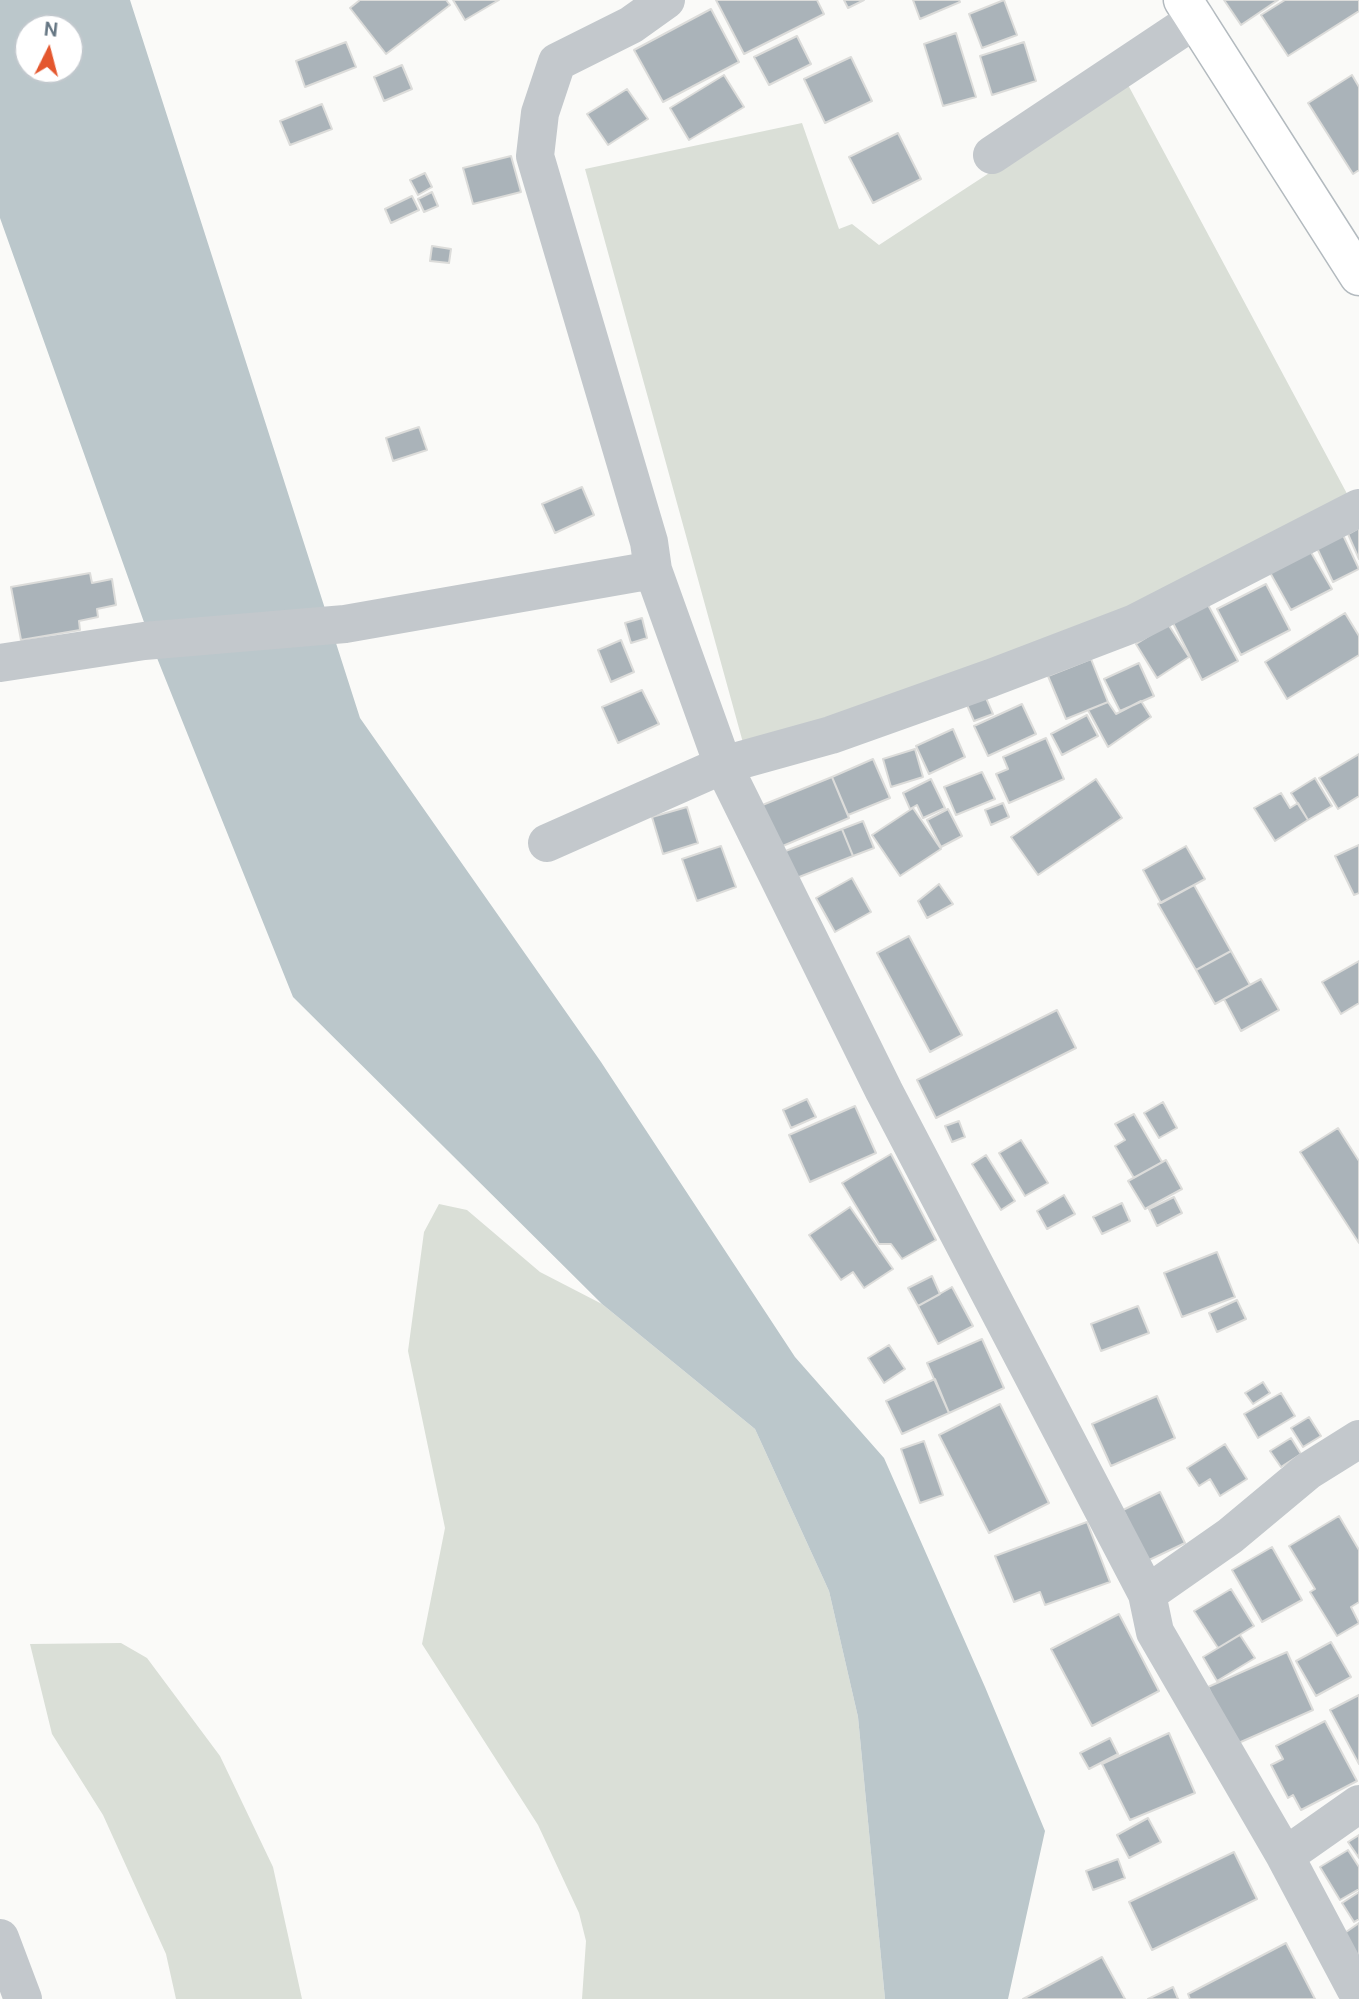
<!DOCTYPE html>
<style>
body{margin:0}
#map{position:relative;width:1359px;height:1999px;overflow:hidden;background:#fafaf8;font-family:"DM Sans",sans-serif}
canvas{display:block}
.north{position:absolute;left:14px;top:14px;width:70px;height:70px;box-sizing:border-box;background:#fff;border:2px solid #c1c8cd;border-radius:50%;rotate:6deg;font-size:19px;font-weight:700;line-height:28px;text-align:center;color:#657683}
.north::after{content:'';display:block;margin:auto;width:24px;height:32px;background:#e4572e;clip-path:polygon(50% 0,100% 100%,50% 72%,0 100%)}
</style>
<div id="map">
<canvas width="1359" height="1999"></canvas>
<div class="north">N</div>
</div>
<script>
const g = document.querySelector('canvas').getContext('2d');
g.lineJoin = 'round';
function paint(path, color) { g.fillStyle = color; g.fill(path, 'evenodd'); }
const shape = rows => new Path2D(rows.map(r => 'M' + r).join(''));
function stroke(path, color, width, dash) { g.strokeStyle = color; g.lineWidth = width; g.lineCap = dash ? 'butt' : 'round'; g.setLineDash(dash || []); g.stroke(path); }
paint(shape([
 [1127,83,1352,503,1183,588,745,750,585,169,802,123,839,229,852,224,879,245],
 [439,1204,467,1210,540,1272,602,1304,755,1429,829,1591,858,1717,885,1999,582,1999,586,1941,579,1913,538,1825,422,1644,445,1528,408,1351,424,1232],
 [121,1643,147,1658,220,1756,273,1867,302,1999,176,1999,166,1954,103,1815,52,1734,30,1644]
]), '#dadfd7');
paint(shape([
 [0,0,130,0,360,718,601,1062,795,1357,884,1458,985,1687,1045,1831,1008,1999,885,1999,858,1717,829,1591,755,1429,602,1304,293,997,155,653,0,218],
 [28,28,70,28,70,70,28,70]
]), '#bbc7cb');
const building = shape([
 [360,0,446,0,450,5,386,54,350,8,360,0],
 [453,0,499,0,465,20,453,0],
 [716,0,817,0,824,14,744,54,716,0],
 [844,0,864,0,848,8,844,0],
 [913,0,959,0,960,2,920,19,913,0],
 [1004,0,1017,35,982,48,969,14,1004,0],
 [1224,0,1278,0,1241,25,1224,0],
 [1285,0,1359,0,1359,11,1288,56,1261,15,1285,0],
 [711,9,739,62,663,102,634,50,711,9],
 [956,33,976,97,943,106,924,44,956,33],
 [797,36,811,64,769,85,754,57,797,36],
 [346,42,356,67,305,87,296,61,346,42],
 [1024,42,1036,81,992,95,980,56,1024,42],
 [851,57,872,101,825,123,804,79,851,57],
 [402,65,412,89,384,101,374,77,402,65],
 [724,75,744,107,689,140,670,108,724,75],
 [1352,75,1359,87,1359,170,1353,174,1308,103,1352,75],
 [627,89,648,119,608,145,587,114,627,89],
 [322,104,332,129,290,145,280,121,322,104],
 [898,133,921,179,873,203,849,157,898,133],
 [511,156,521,192,473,204,463,168,511,156],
 [425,173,432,187,418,195,410,180,425,173],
 [432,192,438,206,424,212,418,199,432,192],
 [412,196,419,210,391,223,385,209,412,196],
 [432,246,451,249,449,263,430,261,432,246],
 [419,427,427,450,393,461,386,438,419,427],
 [582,487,594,515,555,533,542,504,582,487],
 [1359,528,1359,559,1348,534,1359,528],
 [1343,535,1359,569,1333,582,1317,548,1343,535],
 [1308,547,1332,589,1291,610,1268,569,1308,547],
 [90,573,92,583,112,579,116,605,97,609,98,617,79,621,80,630,21,640,11,587,90,573],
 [1266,584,1290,630,1241,655,1217,609,1266,584],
 [1207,603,1238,661,1202,680,1172,621,1207,603],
 [1345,613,1359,636,1359,655,1287,699,1265,662,1345,613],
 [642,618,647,638,631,643,625,623,642,618],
 [1168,624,1189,657,1157,678,1136,644,1168,624],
 [621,640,634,672,611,682,598,650,621,640],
 [1091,659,1108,702,1066,719,1048,676,1091,659],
 [1139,663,1154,696,1120,711,1104,679,1139,663],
 [642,690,659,724,618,743,602,707,642,690],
 [986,698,993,714,974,721,967,705,986,698],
 [1141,701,1151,717,1108,747,1088,710,1108,702,1116,714,1141,701],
 [1022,704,1036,734,988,756,974,726,1022,704],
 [1087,715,1098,736,1062,755,1051,734,1087,715],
 [953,729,965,757,929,774,916,746,953,729],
 [1046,738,1064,779,1009,803,996,774,1008,769,1003,757,1046,738],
 [915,749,923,777,891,787,883,759,915,749],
 [1359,754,1359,796,1338,809,1319,778,1359,754],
 [873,759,890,798,848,815,832,777,873,759],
 [982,772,995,799,956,815,944,787,982,772],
 [832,777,849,818,778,848,760,806,832,777],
 [1315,778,1332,806,1308,820,1291,793,1315,778],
 [931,779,945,808,923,818,917,805,910,809,903,793,931,779],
 [1096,779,1122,818,1038,875,1011,837,1096,779],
 [1281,793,1290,808,1298,803,1308,820,1275,841,1254,808,1281,793],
 [1003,803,1009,817,991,825,985,810,1003,803],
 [687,807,698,843,663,854,652,817,687,807],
 [913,808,941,849,900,876,872,835,913,808],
 [948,809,962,836,941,847,927,820,948,809],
 [863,821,874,848,853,856,842,829,863,821],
 [842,829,853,856,794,879,783,852,842,829],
 [1359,845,1359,893,1354,895,1335,856,1359,845],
 [721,846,736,887,697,901,682,859,721,846],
 [1186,846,1205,879,1161,903,1143,870,1186,846],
 [852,878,871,912,835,932,816,898,852,878],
 [939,884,953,904,927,918,918,901,939,884],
 [1194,885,1231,951,1196,970,1158,904,1194,885],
 [909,936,962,1035,930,1052,877,953,909,936],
 [1231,951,1250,985,1215,1004,1196,970,1231,951],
 [1359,961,1359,1003,1341,1014,1322,982,1359,961],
 [1261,979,1279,1010,1241,1031,1224,999,1261,979],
 [1057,1010,1076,1048,936,1118,917,1080,1057,1010],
 [807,1099,816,1117,791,1128,783,1110,807,1099],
 [1163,1102,1177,1128,1159,1138,1144,1113,1163,1102],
 [855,1106,876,1153,810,1182,789,1135,855,1106],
 [1134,1114,1162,1162,1134,1178,1115,1146,1125,1140,1115,1124,1134,1114],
 [959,1121,965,1137,952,1142,945,1126,959,1121],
 [1338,1128,1359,1161,1359,1243,1300,1152,1338,1128],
 [1021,1140,1048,1183,1025,1196,999,1153,1021,1140],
 [891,1154,936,1240,902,1259,891,1244,879,1244,842,1183,891,1154],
 [986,1155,1015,1201,1001,1210,972,1164,986,1155],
 [1166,1160,1182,1189,1145,1209,1128,1181,1166,1160],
 [1064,1195,1075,1214,1047,1229,1037,1211,1064,1195],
 [1174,1197,1182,1213,1157,1226,1149,1209,1174,1197],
 [1122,1203,1130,1221,1102,1234,1093,1217,1122,1203],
 [850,1207,893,1269,864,1288,853,1272,841,1280,809,1235,850,1207],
 [1217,1252,1235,1297,1182,1317,1164,1273,1217,1252],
 [932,1276,940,1294,918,1306,908,1288,932,1276],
 [952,1287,973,1326,938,1344,918,1306,952,1287],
 [1237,1300,1246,1319,1217,1332,1209,1313,1237,1300],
 [1138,1306,1149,1333,1101,1351,1091,1324,1138,1306],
 [982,1339,1004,1388,949,1413,927,1363,982,1339],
 [889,1345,905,1369,884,1383,868,1358,889,1345],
 [935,1379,949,1413,902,1434,886,1401,935,1379],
 [1263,1382,1270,1393,1253,1404,1245,1393,1263,1382],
 [1281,1393,1295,1416,1258,1438,1244,1414,1281,1393],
 [1157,1396,1175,1438,1111,1466,1092,1424,1157,1396],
 [1000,1404,1049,1503,989,1533,939,1435,1000,1404],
 [1309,1417,1321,1436,1303,1447,1291,1428,1309,1417],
 [1291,1438,1301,1454,1281,1467,1270,1451,1291,1438],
 [924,1441,943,1495,920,1503,901,1449,924,1441],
 [1225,1444,1247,1479,1220,1496,1210,1479,1199,1486,1187,1468,1225,1444],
 [1160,1492,1185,1543,1147,1561,1123,1510,1160,1492],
 [1339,1516,1359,1550,1359,1602,1351,1607,1359,1623,1337,1636,1310,1592,1315,1589,1289,1546,1339,1516],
 [1087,1522,1110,1582,1045,1605,1040,1592,1014,1602,995,1556,1087,1522],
 [1272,1547,1302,1600,1262,1622,1232,1570,1272,1547],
 [1231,1589,1254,1626,1218,1648,1194,1611,1231,1589],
 [1119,1614,1159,1691,1092,1726,1051,1649,1119,1614],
 [1240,1635,1255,1658,1217,1681,1203,1657,1240,1635],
 [1331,1642,1351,1677,1316,1696,1296,1661,1331,1642],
 [1287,1652,1313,1710,1234,1745,1208,1687,1287,1652],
 [1359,1695,1359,1764,1330,1710,1359,1695],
 [1325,1721,1357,1781,1301,1810,1293,1795,1288,1798,1271,1765,1283,1759,1276,1746,1325,1721],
 [1169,1733,1195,1793,1130,1820,1102,1764,1169,1733],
 [1110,1738,1118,1754,1089,1769,1080,1753,1110,1738],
 [1148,1818,1161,1842,1129,1858,1117,1835,1148,1818],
 [1359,1835,1359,1858,1348,1842,1359,1835],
 [1348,1850,1359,1867,1359,1889,1340,1900,1320,1867,1348,1850],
 [1234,1852,1257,1899,1152,1950,1129,1902,1234,1852],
 [1118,1859,1125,1878,1093,1890,1086,1871,1118,1859],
 [1359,1892,1359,1919,1354,1922,1342,1903,1359,1892],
 [1359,1923,1359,1962,1336,1939,1359,1923],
 [1286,1943,1315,1999,1190,1999,1188,1994,1286,1943],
 [1102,1957,1125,1999,1023,1999,1102,1957],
 [1173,1987,1178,1999,1148,1999,1173,1987]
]);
paint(building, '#aab3b9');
stroke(building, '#dcdcda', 2);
const secondary = shape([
 [1183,0,1359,276]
]);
stroke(secondary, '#b3babf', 41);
stroke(shape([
 [992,155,1196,19],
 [653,570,649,542,535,156,540,113,557,62,631,25,666,0],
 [0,663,144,641,345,624,653,570,723,765,884,1091,1147,1594,1155,1632,1285,1856,1355,1988,1359,1992],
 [547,843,723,765,831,735,991,678,1135,623,1359,508],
 [1147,1594,1230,1536,1308,1471,1359,1439],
 [1285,1856,1359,1804],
 [0,1938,23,1999]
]), '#c3c8cc', 38);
stroke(secondary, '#fff', 38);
</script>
